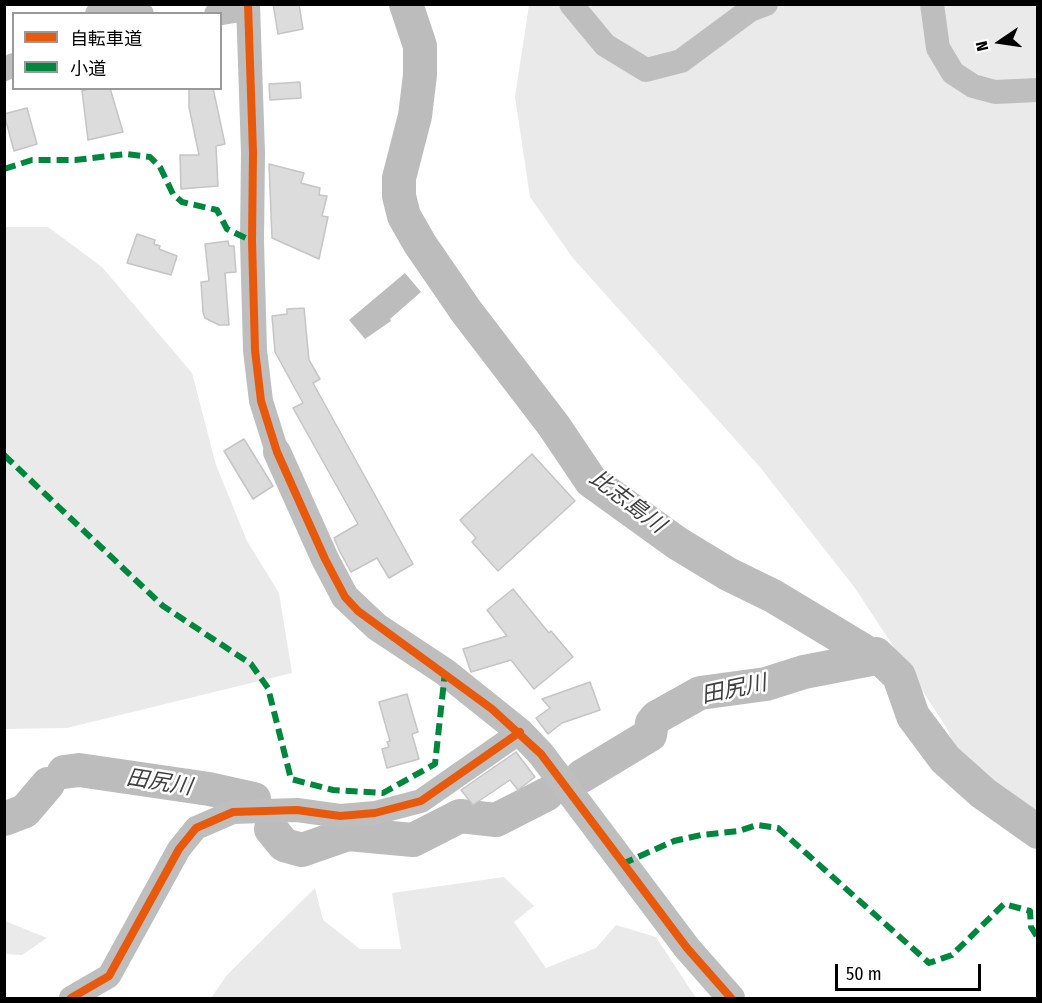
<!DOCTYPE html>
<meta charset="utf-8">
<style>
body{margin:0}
#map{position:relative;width:1042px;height:1003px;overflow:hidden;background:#fff;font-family:"Fira Sans Condensed","Noto Sans JP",sans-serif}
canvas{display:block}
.frame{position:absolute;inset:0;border:6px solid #000;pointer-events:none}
.legend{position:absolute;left:12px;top:12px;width:210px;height:78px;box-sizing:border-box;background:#fff;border:2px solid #999;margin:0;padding:8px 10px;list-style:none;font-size:18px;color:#000}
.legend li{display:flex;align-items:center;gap:12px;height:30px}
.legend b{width:30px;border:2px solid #999}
.north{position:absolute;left:970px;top:12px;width:60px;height:60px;-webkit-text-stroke:4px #fff;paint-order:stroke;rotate:257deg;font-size:16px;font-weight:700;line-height:24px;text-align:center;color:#000}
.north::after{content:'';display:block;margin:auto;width:21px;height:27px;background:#000;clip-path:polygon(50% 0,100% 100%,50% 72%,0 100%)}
.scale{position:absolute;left:835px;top:964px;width:146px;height:27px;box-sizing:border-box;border:3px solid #000;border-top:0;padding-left:8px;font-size:18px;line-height:21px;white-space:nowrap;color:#000;-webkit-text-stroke:4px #fff;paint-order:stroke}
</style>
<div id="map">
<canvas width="1042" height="1003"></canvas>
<div class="frame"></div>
<ul class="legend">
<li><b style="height:8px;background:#e8590c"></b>自転車道</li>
<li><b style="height:8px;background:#00873e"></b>小道</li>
</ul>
<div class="north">N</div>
<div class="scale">50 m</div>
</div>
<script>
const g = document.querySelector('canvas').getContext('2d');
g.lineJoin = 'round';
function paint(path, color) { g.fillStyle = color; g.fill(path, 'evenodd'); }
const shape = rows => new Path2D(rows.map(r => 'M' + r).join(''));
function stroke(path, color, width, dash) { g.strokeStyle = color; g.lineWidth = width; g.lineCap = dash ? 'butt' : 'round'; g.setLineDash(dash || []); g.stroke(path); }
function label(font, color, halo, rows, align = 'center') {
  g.font = font + ' "Fira Sans Condensed","Noto Sans JP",sans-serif'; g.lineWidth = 5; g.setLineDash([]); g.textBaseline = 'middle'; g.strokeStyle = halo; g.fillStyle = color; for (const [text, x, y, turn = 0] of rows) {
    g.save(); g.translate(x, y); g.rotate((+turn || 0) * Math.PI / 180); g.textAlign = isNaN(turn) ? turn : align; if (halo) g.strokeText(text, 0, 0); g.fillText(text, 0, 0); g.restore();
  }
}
paint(shape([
 [529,5,1037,5,1037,811,983,775,954,747,948,730,855,588,759,466,572,257,530,197,515,97],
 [5,227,48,227,102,267,192,373,216,465,247,541,279,593,292,673,67,728,5,729],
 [504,877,534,906,514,922,546,968,596,948,616,925,656,937,696,998,211,998,227,975,315,888,323,920,360,949,401,949,392,893],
 [5,921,47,938,22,955,5,954]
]), '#eaeaea');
paint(shape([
 [405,273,421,292,390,319,391,321,365,339,349,320]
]), '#bcbcbc');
stroke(shape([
 [406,4,420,46,420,75,415,116,399,178,399,196,404,216,420,244,466,311,554,426,591,481,677,543,728,574,773,596,876,658],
 [64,772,79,770,209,789,254,799],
 [582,776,650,735,652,723,657,717,700,693,766,684,804,672,876,658,876,654,899,676,913,716,945,759,983,793,1038,832],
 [4,819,25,811,48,784],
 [271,829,284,845,302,850,348,834,413,840,460,816,496,820,547,794]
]), '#bcbcbc', 34);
const building = shape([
 [273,4,299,4,303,29,278,34,273,4],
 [300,82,301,98,270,100,269,84,300,82],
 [92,88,110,88,123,132,88,140,82,91,92,88],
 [189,88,213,88,225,144,216,146,218,186,181,189,180,155,199,155,189,107,189,88],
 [27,108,37,144,14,151,4,114,27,108],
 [269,164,304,173,301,183,320,188,319,195,327,196,322,216,328,217,319,259,272,238,269,164],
 [137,234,155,240,154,244,160,246,159,249,177,256,171,275,127,263,137,234],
 [228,241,229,246,234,246,236,272,225,273,229,325,219,325,205,318,203,312,201,282,209,281,205,244,228,241],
 [304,308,309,360,320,379,313,383,413,564,389,578,377,558,351,572,340,552,334,538,358,524,293,408,303,403,275,352,272,316,287,314,287,309,304,308],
 [244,439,273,486,253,499,224,451,244,439],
 [532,454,575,501,498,571,472,542,476,538,460,520,532,454],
 [513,589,549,633,551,631,573,657,534,689,511,660,471,672,463,649,507,636,487,610,513,589],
 [590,682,600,710,562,723,548,734,536,718,550,708,542,699,590,682],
 [407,694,418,732,412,734,419,759,387,768,382,749,389,747,387,742,390,741,379,702,407,694],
 [516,752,535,777,518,790,510,780,473,805,461,790,516,752]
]);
paint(building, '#dcdcdc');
stroke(building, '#c5c5c5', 1.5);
stroke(shape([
 [248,4,253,153,252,241,255,350,261,401,277,452],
 [571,4,605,45,646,70,681,61,750,10,766,4],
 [932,4,938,48,953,73,973,86,995,92,1038,90],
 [97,14,116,9,142,14],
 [216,14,247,9],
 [4,69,14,65],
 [71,998,109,976,179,849,196,828,233,812,297,810,340,816,375,813,421,801,520,732]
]), '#bebebe', 24);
stroke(shape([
 [277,452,325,559,345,597,377,627,445,672,520,732,541,754,687,948,731,998]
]), '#bebebe', 28);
stroke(shape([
 [4,169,32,160,75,160,126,154,150,157,160,167,173,194,182,202,217,210,227,229,252,241],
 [4,455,163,606,251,664,268,688,291,779,333,790,383,793,435,764,445,672],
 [622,864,674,841,701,835,739,831,757,825,778,828,929,963,952,955,1004,904,1030,911,1031,927,1038,938]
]), '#00873e', 6, [12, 6]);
stroke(shape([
 [248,4,253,153,252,241,255,350,261,401,277,452,325,559,345,597,358,611,492,709,541,754,687,948,731,998],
 [71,998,109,976,179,849,196,828,233,812,297,810,340,816,375,813,421,801,520,732]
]), '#e8590c', 8);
label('italic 22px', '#404040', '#fff', [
 ["比志島川",627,502,37],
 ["田尻川",734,690,-12],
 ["田尻川",159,783,9]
]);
</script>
